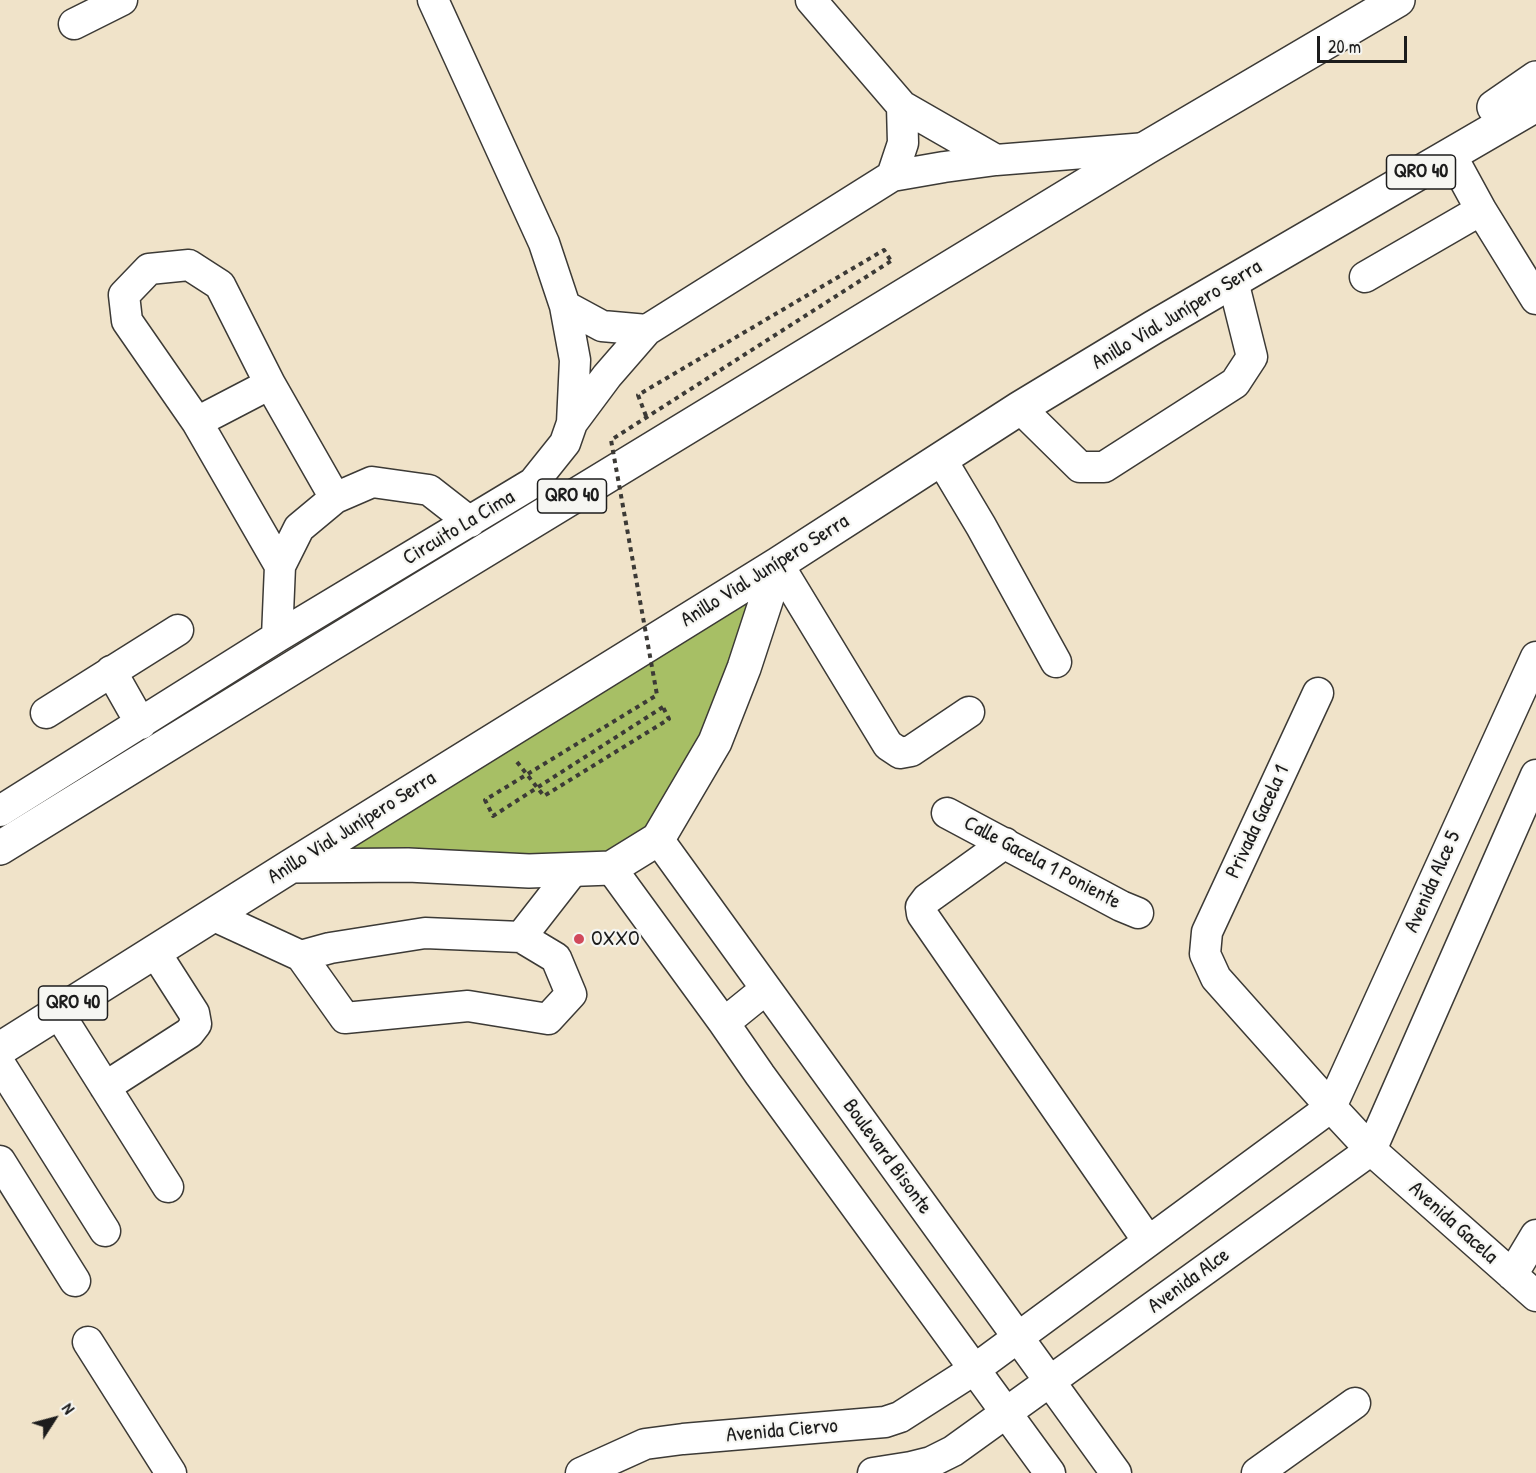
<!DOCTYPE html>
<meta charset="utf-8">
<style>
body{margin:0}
#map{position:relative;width:1536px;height:1473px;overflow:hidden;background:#f0e3c9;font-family:"Patrick Hand",sans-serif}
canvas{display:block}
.north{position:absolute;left:24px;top:1389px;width:60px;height:60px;-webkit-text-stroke:4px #f6f6f2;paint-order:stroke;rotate:54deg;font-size:16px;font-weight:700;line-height:24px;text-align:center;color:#1c1c1c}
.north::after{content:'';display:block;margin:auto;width:21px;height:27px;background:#1c1c1c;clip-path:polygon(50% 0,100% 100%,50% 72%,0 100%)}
.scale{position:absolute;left:1317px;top:36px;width:90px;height:27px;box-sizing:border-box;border:3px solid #1c1c1c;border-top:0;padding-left:8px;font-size:18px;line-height:21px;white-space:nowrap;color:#1c1c1c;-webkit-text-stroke:4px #f6f6f2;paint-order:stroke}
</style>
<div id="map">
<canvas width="1536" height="1473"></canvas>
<div class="north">N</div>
<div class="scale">20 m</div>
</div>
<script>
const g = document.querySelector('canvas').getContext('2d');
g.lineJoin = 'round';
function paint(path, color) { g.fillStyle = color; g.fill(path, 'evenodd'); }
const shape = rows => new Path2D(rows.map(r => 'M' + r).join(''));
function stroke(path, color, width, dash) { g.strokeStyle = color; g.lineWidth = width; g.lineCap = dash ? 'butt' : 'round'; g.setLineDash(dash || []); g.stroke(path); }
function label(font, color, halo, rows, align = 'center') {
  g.font = font + ' "Patrick Hand",sans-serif'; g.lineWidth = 4.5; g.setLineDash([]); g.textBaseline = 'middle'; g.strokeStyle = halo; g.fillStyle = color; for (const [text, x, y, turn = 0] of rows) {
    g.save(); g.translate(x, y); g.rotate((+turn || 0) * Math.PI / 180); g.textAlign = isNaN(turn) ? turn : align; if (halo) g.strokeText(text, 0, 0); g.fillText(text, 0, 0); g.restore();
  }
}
paint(shape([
 [778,564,658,839,611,868,291,866]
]), '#a7bf65');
const minor = shape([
 [811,0,902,106,996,160,1146,148],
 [74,24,122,0],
 [1451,155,1481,210,1536,299],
 [892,176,903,143,902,106],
 [1365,277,1481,210],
 [565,306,602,326,647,330],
 [1020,408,1080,467,1104,467,1235,383,1252,357,1233,281],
 [197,422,127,321,124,295,149,269,189,265,220,285,270,384],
 [572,423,607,376,647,330,892,176,944,167,996,160],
 [941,459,981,526,1056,662],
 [778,564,888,745,900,753,911,751,969,712],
 [280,566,197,422,270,384,335,498],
 [277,637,280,566,299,528,335,498,372,482,429,490,470,522],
 [111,671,141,724],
 [1318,693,1207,932,1205,954,1216,978,1331,1107,1371,1150,1536,1296],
 [46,713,178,630],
 [0,811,277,637,533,483,565,443,572,423,575,360,565,306,544,243,433,0],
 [947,813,1121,906,1138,913],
 [658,839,1116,1473],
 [1005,843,927,899,921,907,922,914,1148,1241],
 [611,868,724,1023,760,1075,1050,1473],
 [212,915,301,956,345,1018,468,1006,548,1019,571,994,556,958,521,937,425,933,330,948,301,956],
 [521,937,574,869],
 [58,1012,168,1187],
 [724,1023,766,989],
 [0,1064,105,1231],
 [105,1087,189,1033,196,1024,194,1013,155,952],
 [1371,1150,1536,775],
 [0,1161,75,1281],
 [1512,1275,1536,1235],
 [88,1342,171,1473],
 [581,1473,645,1444,683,1439,885,1422,900,1417,975,1369,1331,1107,1536,657],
 [873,1473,911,1467,931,1462,953,1451,1371,1150],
 [1257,1473,1355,1403]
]);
const highway = shape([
 [1494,107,1536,78],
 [0,848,328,646,1146,148,1398,0],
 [291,866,408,865,529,871,611,868,658,839,715,742,744,668,778,564],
 [0,1049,291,866,778,564,1020,408,1154,327,1536,105]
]);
stroke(minor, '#3c3a36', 33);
stroke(highway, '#3c3a36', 36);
stroke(shape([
 [646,416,638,395,884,250,891,261],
 [517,762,544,796,669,719,663,707]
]), '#3c3a36', 4, [4.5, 4.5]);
stroke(minor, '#fff', 30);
stroke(highway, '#fff', 33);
stroke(shape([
 [663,707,493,816,485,800,657,695,611,440,891,261]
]), '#3c3a36', 4, [4.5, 4.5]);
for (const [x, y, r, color] of [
 [579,939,6,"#d1495b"]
]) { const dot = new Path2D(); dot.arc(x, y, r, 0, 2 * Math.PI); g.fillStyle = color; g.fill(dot); stroke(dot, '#f6f6f2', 2); }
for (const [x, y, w] of [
 [1421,172,69],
 [572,496,69],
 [73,1003,69]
]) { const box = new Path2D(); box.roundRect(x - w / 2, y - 17, w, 34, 4.5); g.fillStyle = '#f6f6f2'; g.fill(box); stroke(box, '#1c1c1c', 1.5); }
label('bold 20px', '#1c1c1c', null, [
 ["QRO 40",1421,172],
 ["QRO 40",572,496],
 ["QRO 40",73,1003]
]);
label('21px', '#1c1c1c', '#f6f6f2', [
 ["Anillo Vial Junípero Serra",1177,315,-31],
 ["Circuito La Cima",459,528,-31],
 ["Anillo Vial Junípero Serra",765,571,-32],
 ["Privada Gacela 1",1258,822,-65],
 ["Anillo Vial Junípero Serra",352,828,-32],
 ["Calle Gacela 1 Poniente",1042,863,28],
 ["Avenida Alce 5",1433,882,-66],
 ["Boulevard Bisonte",887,1157,54],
 ["Avenida Gacela",1453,1223,42],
 ["Avenida Alce",1189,1281,-36],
 ["Avenida Ciervo",782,1431,-5]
]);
label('21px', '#1c1c1c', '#f6f6f2', [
 ["OXXO",591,939]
], 'left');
</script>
